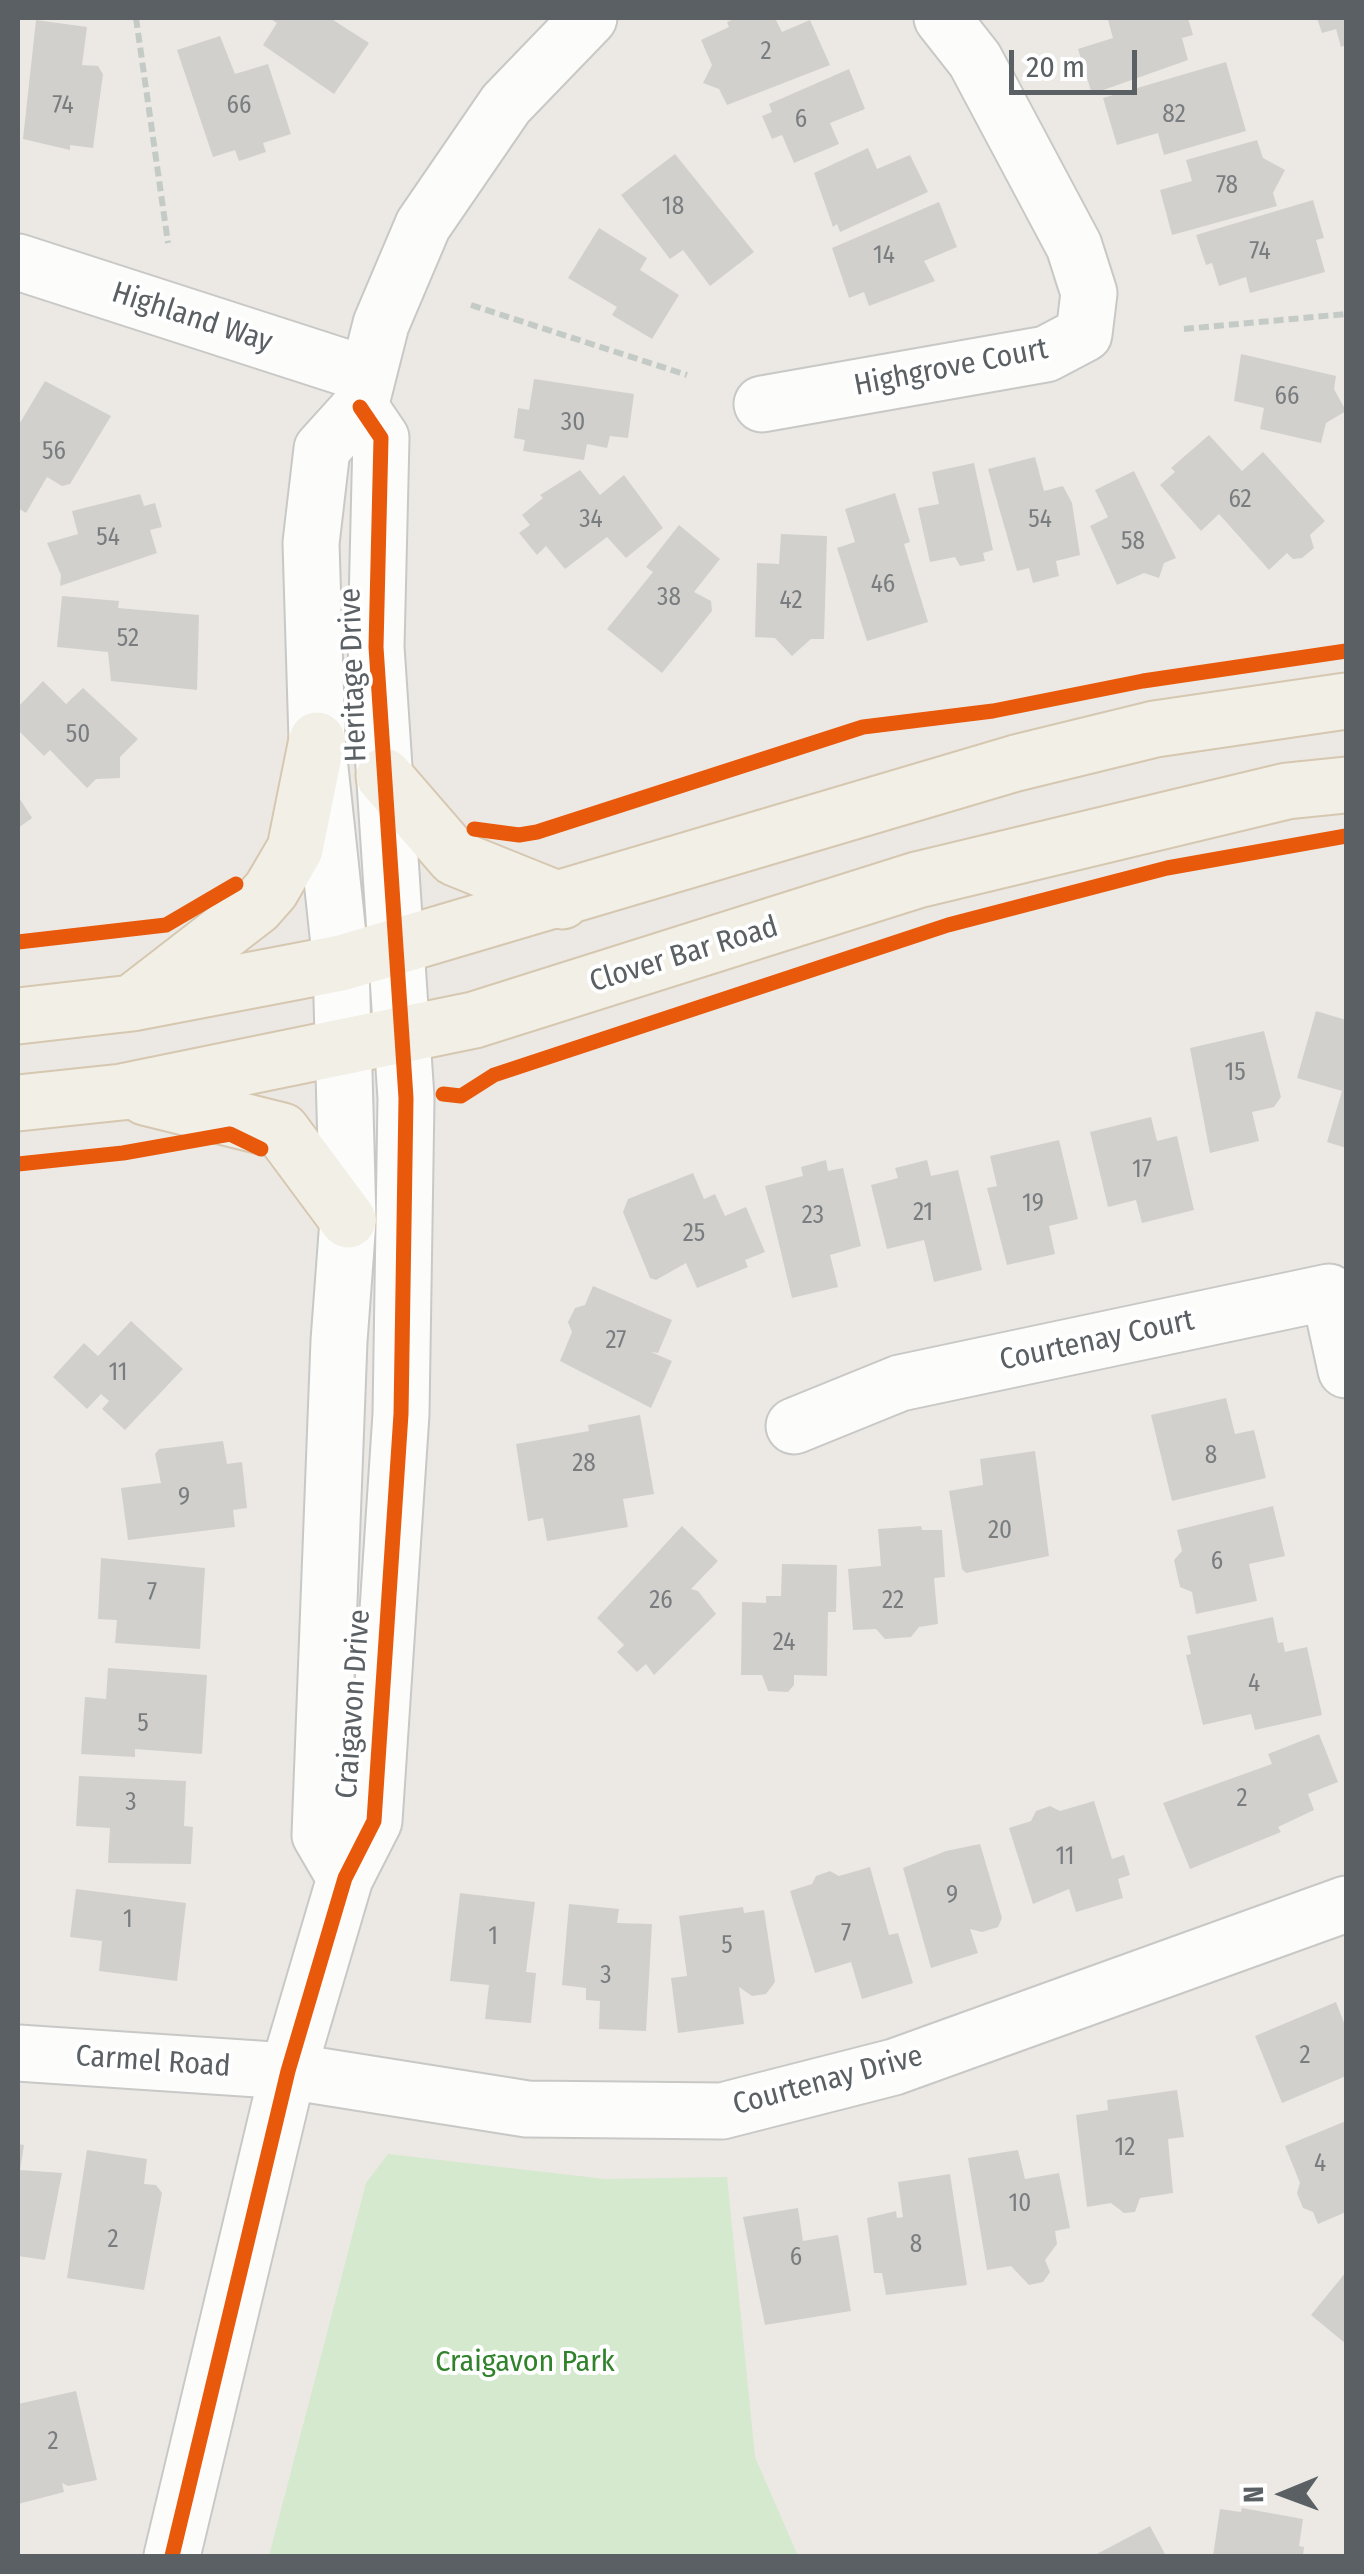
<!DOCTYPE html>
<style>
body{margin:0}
#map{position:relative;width:1364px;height:2574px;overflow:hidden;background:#ece9e4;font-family:"Fira Sans Condensed",sans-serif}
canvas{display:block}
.frame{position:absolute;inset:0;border:20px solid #5a6064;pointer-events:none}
.north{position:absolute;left:1234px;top:2444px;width:100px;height:100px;-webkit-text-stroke:8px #fff;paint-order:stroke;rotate:269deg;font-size:28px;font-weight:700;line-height:40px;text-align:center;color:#5a6064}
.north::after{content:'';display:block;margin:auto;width:35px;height:45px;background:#5a6064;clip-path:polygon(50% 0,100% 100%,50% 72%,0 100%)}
.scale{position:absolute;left:1009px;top:50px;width:128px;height:45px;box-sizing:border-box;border:5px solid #5a6064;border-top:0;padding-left:12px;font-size:30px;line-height:35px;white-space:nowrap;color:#5a6064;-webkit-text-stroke:8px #fff;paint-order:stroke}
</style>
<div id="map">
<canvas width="1364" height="2574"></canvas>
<div class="frame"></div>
<div class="north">N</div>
<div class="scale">20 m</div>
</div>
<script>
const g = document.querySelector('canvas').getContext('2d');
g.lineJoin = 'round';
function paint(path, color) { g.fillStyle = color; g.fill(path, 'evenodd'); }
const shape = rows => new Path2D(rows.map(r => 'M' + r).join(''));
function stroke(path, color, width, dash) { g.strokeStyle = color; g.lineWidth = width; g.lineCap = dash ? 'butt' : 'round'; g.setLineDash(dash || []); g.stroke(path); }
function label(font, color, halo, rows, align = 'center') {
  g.font = font + ' "Fira Sans Condensed",sans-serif'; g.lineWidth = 8; g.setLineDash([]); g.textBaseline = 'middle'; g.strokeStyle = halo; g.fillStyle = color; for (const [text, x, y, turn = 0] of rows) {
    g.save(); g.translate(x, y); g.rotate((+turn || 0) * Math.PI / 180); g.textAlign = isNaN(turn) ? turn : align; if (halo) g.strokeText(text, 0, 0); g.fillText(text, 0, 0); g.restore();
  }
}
paint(shape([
 [388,2154,605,2179,727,2177,755,2457,798,2556,269,2556,366,2183]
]), '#d4e9cd');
paint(shape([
 [269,18,330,18,369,43,334,94,263,45,277,23],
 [736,18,775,18,782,32,810,20,830,65,727,105,719,89,703,83,712,65,701,40,729,27,727,22],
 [1117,18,1188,18,1193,35,1182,38,1188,60,1092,94,1078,49,1113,38,1108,20],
 [1317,18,1346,18,1346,45,1341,47,1336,29,1322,33],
 [36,20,87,27,82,65,98,66,103,74,93,148,70,145,70,150,23,139],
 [220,36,235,74,268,64,291,134,263,143,266,152,239,161,235,150,213,157,177,50],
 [1226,62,1246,131,1164,155,1158,133,1117,145,1103,98],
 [849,69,865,109,830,123,839,144,794,163,782,135,772,139,762,116,772,112,769,104],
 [1257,140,1263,158,1285,170,1273,193,1277,206,1172,235,1160,190,1192,181,1186,160],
 [868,148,877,169,910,155,928,192,840,232,837,224,833,227,814,173],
 [675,154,754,252,710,286,683,250,670,259,621,195],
 [1313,200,1324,238,1316,240,1325,272,1250,293,1246,277,1219,286,1212,263,1206,265,1196,235],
 [939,202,957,247,924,261,935,281,869,306,864,292,849,298,832,248],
 [599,228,647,258,640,270,679,295,652,339,612,315,617,307,568,278],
 [1241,354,1336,376,1334,389,1346,411,1326,423,1321,443,1260,429,1264,408,1234,401],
 [534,379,634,394,628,438,610,436,607,448,587,444,584,460,523,451,525,440,514,438,518,408,529,410],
 [45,381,111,416,70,484,62,486,47,477,26,513,18,508,18,426],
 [1209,435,1242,471,1263,452,1325,521,1310,535,1314,548,1302,558,1293,559,1287,553,1269,570,1219,514,1201,531,1160,485,1175,472,1171,468],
 [1035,457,1044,491,1063,486,1072,503,1080,555,1056,561,1059,576,1033,583,1029,568,1017,571,988,469],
 [974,463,993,550,983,553,985,561,960,566,955,557,930,562,918,508,939,504,932,472],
 [580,470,600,495,624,475,663,528,626,558,607,537,565,569,546,546,537,555,519,533,530,525,522,515,543,498,540,495],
 [1134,471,1176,558,1164,563,1159,578,1144,573,1117,585,1090,526,1108,517,1095,490],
 [895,493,910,542,904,544,928,622,867,641,837,548,855,542,845,509],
 [140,494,144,506,155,503,162,527,150,530,157,553,60,586,61,575,47,543,78,534,72,511],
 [679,525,720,559,694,592,711,601,712,611,662,673,607,629,653,572,646,567],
 [781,534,827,536,824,639,811,639,792,656,775,638,755,637,757,563,779,564],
 [62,596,119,601,118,608,199,615,197,690,111,681,108,652,57,647],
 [43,681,66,704,83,688,138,739,120,757,120,778,96,779,87,788,50,750,44,756,18,730,18,707],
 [18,796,32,818,18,828],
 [1316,1011,1346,1020,1346,1148,1327,1142,1342,1091,1297,1078],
 [1264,1031,1281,1097,1274,1107,1252,1112,1259,1141,1210,1153,1190,1048],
 [1151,1117,1157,1141,1177,1136,1194,1210,1142,1223,1136,1200,1108,1207,1090,1132],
 [1059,1140,1078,1219,1049,1226,1055,1254,1007,1265,987,1188,997,1186,990,1156],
 [826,1160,828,1171,843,1168,861,1246,830,1255,838,1287,792,1298,765,1186,803,1176,801,1167],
 [927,1160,931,1176,958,1170,982,1270,934,1282,924,1240,887,1249,871,1185,898,1178,895,1168],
 [693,1173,704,1199,715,1194,725,1216,746,1207,765,1252,745,1260,748,1267,697,1288,686,1263,656,1280,650,1278,623,1212,628,1199],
 [593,1286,672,1320,658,1353,651,1352,672,1361,651,1408,560,1361,572,1332,568,1322,575,1308,585,1305],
 [131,1321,183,1369,125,1430,102,1409,109,1401,101,1394,87,1409,53,1377,84,1343,98,1356],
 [1226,1398,1235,1434,1254,1430,1266,1478,1172,1501,1151,1415],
 [640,1415,654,1494,623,1499,628,1527,547,1541,543,1518,528,1521,516,1444,589,1431,588,1425],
 [223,1441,227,1464,242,1462,247,1508,233,1510,235,1527,128,1540,121,1488,161,1483,155,1454,159,1449],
 [1035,1451,1049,1556,966,1573,962,1569,949,1491,983,1485,980,1459],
 [1273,1506,1285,1556,1249,1564,1257,1601,1196,1614,1192,1592,1180,1587,1174,1560,1182,1551,1177,1530],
 [682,1526,718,1561,691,1589,698,1591,716,1614,654,1675,646,1664,637,1672,617,1652,624,1645,597,1618],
 [921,1526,922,1530,942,1530,945,1577,934,1578,938,1624,919,1627,911,1637,885,1639,876,1629,853,1630,848,1569,881,1566,878,1529],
 [101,1558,205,1568,200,1649,115,1643,117,1620,98,1619],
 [782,1564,837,1565,836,1612,828,1612,827,1676,794,1675,794,1685,788,1692,768,1691,762,1675,741,1675,742,1602,766,1603,766,1596,781,1596],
 [1273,1617,1278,1643,1283,1642,1285,1652,1307,1647,1322,1715,1255,1730,1251,1714,1203,1725,1186,1655,1191,1654,1187,1636],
 [108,1668,207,1675,202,1754,135,1749,135,1757,81,1754,85,1697,106,1699],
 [1319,1734,1338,1782,1308,1794,1314,1810,1278,1827,1281,1832,1190,1869,1163,1803,1272,1764,1268,1754],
 [79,1776,186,1781,184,1826,193,1827,191,1864,108,1863,110,1828,76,1826],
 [1094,1801,1112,1859,1124,1855,1130,1875,1118,1879,1123,1898,1076,1912,1069,1889,1033,1904,1009,1828,1031,1821,1036,1811,1050,1806,1060,1811],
 [980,1844,1002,1918,998,1927,982,1932,970,1929,978,1953,931,1968,903,1868,946,1851],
 [870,1867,889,1935,898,1933,913,1983,862,1999,851,1962,815,1973,790,1891,812,1884,816,1876,830,1871,839,1876],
 [76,1889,186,1903,177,1981,99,1971,102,1941,70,1937],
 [460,1893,535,1902,526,1972,536,1973,531,2023,485,2019,489,1985,450,1981],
 [569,1904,619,1909,617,1923,652,1924,646,2031,599,2029,600,2001,586,2000,586,1988,562,1985],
 [743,1907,744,1913,764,1910,775,1982,766,1994,752,1996,739,1987,744,2024,678,2033,671,1978,687,1976,679,1916],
 [1336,2002,1346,2028,1346,2076,1282,2103,1255,2036],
 [1177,2090,1184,2137,1168,2139,1173,2193,1140,2198,1135,2212,1124,2213,1111,2203,1087,2207,1076,2115,1108,2110,1107,2100],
 [1346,2121,1346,2212,1318,2224,1313,2212,1303,2208,1297,2193,1300,2183,1285,2146],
 [18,2144,24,2145,20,2170,62,2173,45,2260,18,2256],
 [87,2150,147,2159,144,2184,156,2185,162,2193,144,2290,67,2278],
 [1018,2150,1025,2179,1059,2173,1070,2228,1055,2231,1057,2244,1045,2260,1050,2272,1043,2282,1029,2285,1011,2266,987,2270,968,2158],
 [950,2174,967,2285,886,2295,882,2273,874,2273,867,2218,896,2211,897,2218,903,2217,898,2182],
 [798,2208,803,2241,838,2235,851,2311,765,2325,743,2217],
 [1346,2272,1346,2344,1311,2315],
 [76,2391,97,2480,68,2486,62,2483,64,2492,18,2504,18,2404],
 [1242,2508,1303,2519,1299,2546,1304,2547,1303,2556,1213,2556,1220,2509,1241,2512],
 [1150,2526,1166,2556,1093,2556]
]), '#d2d0cd');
const minor = shape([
 [18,262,368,375],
 [762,404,1046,354,1084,334,1089,293,1074,246,975,60,942,18],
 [794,1426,900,1383,1329,1292,1346,1370],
 [345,1878,320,1835,339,1341,348,1220,341,963,317,740,311,543,322,449,360,407,381,324,423,225,506,104,589,18],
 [18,2053,288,2071,527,2109,722,2111,894,2067,1346,1904],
 [172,2556,288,2071,345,1878,374,1821,401,1414,406,1098,376,647,381,438,360,407]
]);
const major = shape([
 [384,776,455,858,562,901],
 [137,999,256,907,271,890,295,849,317,740],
 [18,1016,132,1003,341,963,1016,763,1155,729,1346,701],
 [145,1097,282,1131,348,1220],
 [18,1103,122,1092,474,1020,917,880,1287,791,1346,785]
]);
stroke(minor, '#c8c8c7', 59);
stroke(major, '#d6c7b0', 59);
stroke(shape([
 [136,18,168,243],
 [471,305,687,375],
 [1184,329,1346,314]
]), '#c4cbc7', 6, [10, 5]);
stroke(minor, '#fcfcfb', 55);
stroke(major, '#f2efe7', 55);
stroke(shape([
 [474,829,519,835,537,832,863,727,993,711,1143,681,1346,651],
 [18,942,166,925,236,884],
 [443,1094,461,1096,494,1075,948,925,1167,868,1346,836],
 [18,1164,123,1153,230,1134,261,1149],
 [172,2556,288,2071,345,1878,374,1821,401,1414,406,1098,376,647,381,438,360,407]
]), '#e8590c', 15);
label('25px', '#797d7f', null, [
 ["2",766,52],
 ["74",63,106],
 ["66",239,106],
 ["82",1174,115],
 ["6",801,120],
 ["78",1227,186],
 ["18",673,207],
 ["74",1260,252],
 ["14",884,256],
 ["66",1287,397],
 ["30",573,423],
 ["56",54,452],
 ["62",1240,500],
 ["34",591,520],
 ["54",1040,520],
 ["54",108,538],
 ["58",1133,542],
 ["46",883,585],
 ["38",669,598],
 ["42",791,601],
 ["52",128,639],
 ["50",78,735],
 ["15",1235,1073],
 ["17",1142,1170],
 ["19",1033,1204],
 ["21",923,1213],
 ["23",813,1216],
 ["25",694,1234],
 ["27",616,1341],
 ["11",118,1373],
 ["8",1211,1456],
 ["28",584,1464],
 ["9",184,1498],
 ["20",1000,1531],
 ["6",1217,1562],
 ["7",152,1593],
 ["26",661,1601],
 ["22",893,1601],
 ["24",784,1643],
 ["4",1254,1684],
 ["5",143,1724],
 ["2",1242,1799],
 ["3",131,1803],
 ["11",1065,1857],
 ["9",952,1896],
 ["1",128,1920],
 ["7",846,1934],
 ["1",493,1937],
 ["5",727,1946],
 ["3",606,1976],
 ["2",1305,2056],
 ["12",1125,2148],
 ["4",1320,2164],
 ["10",1020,2204],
 ["2",113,2240],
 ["8",916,2245],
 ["6",796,2258],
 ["2",53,2442]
]);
label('30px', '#5a6064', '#fff', [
 ["Highland Way",192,318,18],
 ["Highgrove Court",951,368,-11],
 ["Heritage Drive",354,675,-92],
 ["Clover Bar Road",684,955,-17],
 ["Courtenay Court",1097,1341,-12],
 ["Craigavon Drive",354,1704,-86],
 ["Carmel Road",153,2062,4],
 ["Courtenay Drive",828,2081,-15]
]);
label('30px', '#30822b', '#fff', [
 ["Craigavon Park",525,2363]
]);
</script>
